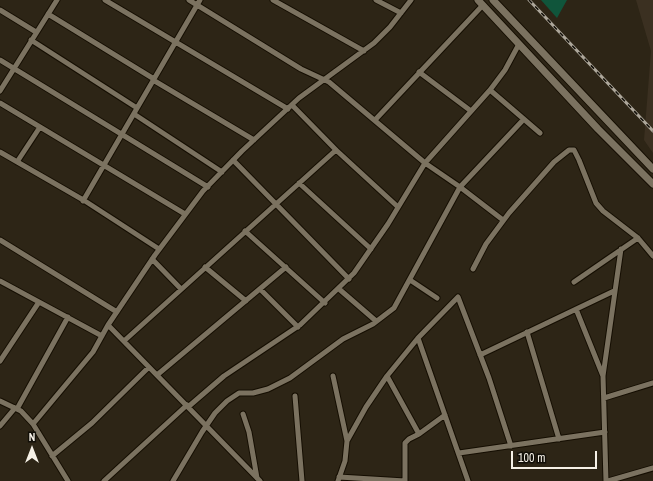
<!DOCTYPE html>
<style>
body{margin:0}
#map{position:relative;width:653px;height:481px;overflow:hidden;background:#2d2516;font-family:"Archivo Narrow",sans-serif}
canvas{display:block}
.north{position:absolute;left:12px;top:429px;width:40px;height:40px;-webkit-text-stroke:3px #120f08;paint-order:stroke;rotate:0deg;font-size:11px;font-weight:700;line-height:16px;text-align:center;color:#f6f1e7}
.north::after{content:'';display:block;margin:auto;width:14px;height:18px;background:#f6f1e7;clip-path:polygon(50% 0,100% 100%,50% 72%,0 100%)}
.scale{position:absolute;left:511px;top:451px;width:86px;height:18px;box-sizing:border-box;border:2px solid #f6f1e7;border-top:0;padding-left:5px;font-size:12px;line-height:14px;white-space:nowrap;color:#f6f1e7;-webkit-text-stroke:3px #120f08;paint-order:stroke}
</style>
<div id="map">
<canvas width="653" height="481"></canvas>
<div class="north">N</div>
<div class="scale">100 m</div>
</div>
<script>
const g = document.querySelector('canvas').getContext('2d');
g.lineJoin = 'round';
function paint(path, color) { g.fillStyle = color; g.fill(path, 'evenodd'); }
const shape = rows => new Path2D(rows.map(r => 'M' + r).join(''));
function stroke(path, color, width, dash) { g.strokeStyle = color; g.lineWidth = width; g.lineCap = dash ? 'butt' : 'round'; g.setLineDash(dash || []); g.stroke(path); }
paint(shape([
 [636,0,653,0,653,153,644,140,651,51]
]), '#3b3021');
paint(shape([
 [541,0,567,0,557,18]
]), '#10553b');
const minor = shape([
 [105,0,288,109],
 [189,0,301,69,329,82,425,163,460,187,503,220],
 [273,0,364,51],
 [376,0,401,13],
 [0,10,36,32],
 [48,14,154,79],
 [31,40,137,108],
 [0,60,208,187],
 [419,72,471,111],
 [153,80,254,140],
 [490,90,540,133],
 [0,91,57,0],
 [0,103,185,214],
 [292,105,336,150,398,207],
 [134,114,222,172],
 [375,120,483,5],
 [0,152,85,201,159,249],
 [233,160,349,279],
 [17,162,40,127],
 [299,183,371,249],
 [83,201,200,0],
 [245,231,325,303],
 [0,240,117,312],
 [152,259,181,289],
 [205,267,246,301],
 [473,269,486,244,509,213,554,162,569,150,574,150,579,160,596,203,603,211,638,238,653,256],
 [410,280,437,298],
 [0,281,102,336],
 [574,282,638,238],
 [260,289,298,327],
 [339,289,376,321],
 [576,309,603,376],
 [108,325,260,481],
 [527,332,559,439],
 [418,338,468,481],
 [124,341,336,150],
 [480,355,614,291],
 [0,361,39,302],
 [157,375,286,267],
 [333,376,347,441],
 [387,376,419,434],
 [295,396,302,481],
 [604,398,653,383],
 [0,401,21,411,33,424,68,481],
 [188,407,224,376,300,325,354,273,388,224,425,163,490,90,505,70,519,44],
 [17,409,68,317],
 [243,414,249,432,257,478],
 [33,424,93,352,108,325,155,255,203,191,242,151,299,98,374,43,390,27,411,0],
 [0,426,15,408],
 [459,453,605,432],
 [52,456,92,423,149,367],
 [339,477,405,481],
 [104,481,187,405],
 [173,481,202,432,215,413,227,401,239,393,253,393,268,389,290,378,343,339,373,324,394,308,460,187,524,119],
 [338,481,345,461,347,441,366,407,387,376,418,338,458,297,489,378,511,446],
 [405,481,405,443,409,439,419,434,445,415],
 [606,481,603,376,621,249],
 [608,481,653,468]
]);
const secondary = shape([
 [478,0,598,129,653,184],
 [493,0,653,169]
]);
stroke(minor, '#150e02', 7);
stroke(secondary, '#150e02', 9);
stroke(minor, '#7b7260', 5);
stroke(secondary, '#7b7260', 7);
const rail = shape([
 [529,0,653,131]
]);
stroke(rail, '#ada79b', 3);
stroke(rail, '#120f08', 1.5, [4.5]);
</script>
